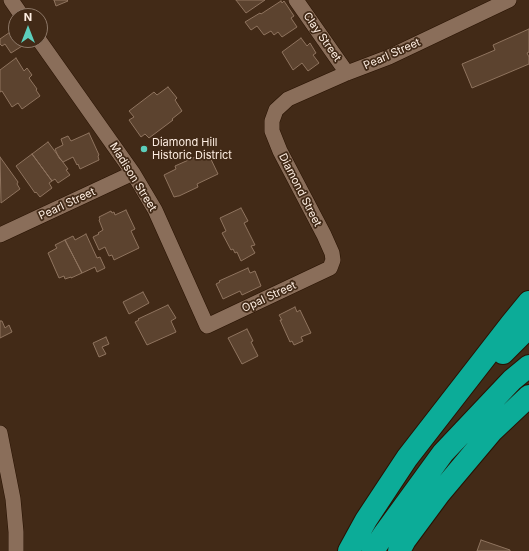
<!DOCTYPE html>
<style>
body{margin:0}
#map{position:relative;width:529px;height:551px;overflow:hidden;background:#422a17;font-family:Inter,sans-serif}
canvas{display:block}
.north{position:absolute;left:8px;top:8px;width:40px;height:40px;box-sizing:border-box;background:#422a17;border:1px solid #8d7868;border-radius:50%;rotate:0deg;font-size:11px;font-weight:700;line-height:16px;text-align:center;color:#feeee2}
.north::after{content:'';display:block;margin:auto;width:14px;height:18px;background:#5ccebb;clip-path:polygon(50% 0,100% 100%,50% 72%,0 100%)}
</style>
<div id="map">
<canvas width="529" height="551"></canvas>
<div class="north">N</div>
</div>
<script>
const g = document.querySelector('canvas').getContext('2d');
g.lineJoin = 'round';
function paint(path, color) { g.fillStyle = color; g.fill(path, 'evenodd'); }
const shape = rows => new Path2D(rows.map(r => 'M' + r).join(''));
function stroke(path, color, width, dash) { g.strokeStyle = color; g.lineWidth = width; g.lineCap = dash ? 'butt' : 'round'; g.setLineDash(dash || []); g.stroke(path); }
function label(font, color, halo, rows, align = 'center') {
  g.font = font + ' Inter,sans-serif'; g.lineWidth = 3.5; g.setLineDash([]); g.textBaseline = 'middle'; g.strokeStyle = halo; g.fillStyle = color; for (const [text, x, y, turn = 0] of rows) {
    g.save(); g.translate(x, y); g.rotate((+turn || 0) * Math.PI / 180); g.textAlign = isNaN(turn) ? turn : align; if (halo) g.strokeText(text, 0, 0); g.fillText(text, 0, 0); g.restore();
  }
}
const building = shape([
 [54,0,67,0,68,1,56,6,54,0],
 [236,0,265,0,246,13,236,0],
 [281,1,282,3,284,1,294,16,291,18,297,27,282,37,278,32,274,35,271,31,264,35,257,26,251,30,245,22,260,13,261,14,281,1],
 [16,28,16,40,25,40,27,43,11,53,5,44,2,46,0,44,0,39,16,28],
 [529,29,529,52,527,53,529,57,529,64,472,88,462,64,495,50,493,45,529,29],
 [301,38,307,46,310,43,316,53,313,55,319,63,308,71,302,63,293,70,282,52,301,38],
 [16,58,24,71,27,68,32,75,29,78,37,89,36,90,40,96,22,109,18,103,12,107,2,91,0,92,0,70,16,58],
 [168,87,177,98,175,100,182,111,172,119,173,120,149,138,145,134,141,137,129,120,134,117,129,111,154,92,157,95,168,87],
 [89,133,99,155,98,156,99,160,80,169,78,164,77,165,73,157,63,162,59,158,55,149,63,145,61,139,68,136,71,141,89,133],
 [48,142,68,169,66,170,70,175,58,183,55,179,52,181,32,154,48,142],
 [208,153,218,174,197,184,198,187,179,196,178,196,174,197,164,175,176,169,175,166,202,154,202,155,208,153],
 [32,154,52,181,49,183,52,188,40,197,36,192,35,193,16,166,32,154],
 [0,157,18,182,17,184,20,189,1,203,0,157],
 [241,208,248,221,244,223,255,245,251,246,255,253,241,261,237,252,235,253,233,249,231,250,222,233,226,231,220,218,241,208],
 [126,210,135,229,131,231,139,248,114,260,112,255,109,256,105,247,99,250,93,237,99,234,98,233,103,230,99,220,100,219,99,217,111,211,112,213,114,212,115,215,126,210],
 [86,234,97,258,100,257,105,268,97,272,95,267,82,273,65,240,73,236,75,240,86,234],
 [65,240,82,273,71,278,71,277,65,279,64,276,59,278,48,253,57,248,55,245,65,240],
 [248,268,250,273,255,271,261,286,242,295,240,291,223,299,216,284,220,282,219,281,248,268],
 [143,292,149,303,129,314,123,302,143,292],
 [168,305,176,318,171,321,176,332,147,345,135,322,139,320,138,319,168,305],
 [295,307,297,312,300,310,311,333,301,337,303,341,294,345,292,341,290,342,280,320,282,320,279,315,295,307],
 [0,321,2,321,5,328,9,325,12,332,0,338,0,321],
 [247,329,253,341,251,342,258,356,242,364,228,338,247,329],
 [106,337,109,344,102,347,106,354,99,357,93,343,106,337],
 [481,540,510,550,510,551,477,551,481,540]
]);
paint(building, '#5c432f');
stroke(building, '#8f745f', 1);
const street = shape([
 [11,0,22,16],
 [296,0,347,73],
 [39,40,133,173,155,210,207,326,330,268,333,260,332,253,324,235,280,151,272,131,272,121,276,110,288,99,347,73,389,57,509,0],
 [0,235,133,173],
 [0,433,13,499,16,532,16,551]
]);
const highway = shape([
 [503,353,529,327],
 [349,551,366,520,407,458,511,324,529,302],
 [373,551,384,534,443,453,512,380,529,366],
 [399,551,405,540,439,494,492,431,529,396]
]);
stroke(street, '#281202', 16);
stroke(highway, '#281202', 24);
stroke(street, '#8a6e5a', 15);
stroke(highway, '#0cac98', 22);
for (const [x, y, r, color] of [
 [144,149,4,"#5ccebb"]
]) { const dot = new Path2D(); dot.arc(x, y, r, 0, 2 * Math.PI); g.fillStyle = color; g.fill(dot); stroke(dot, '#422a17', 1.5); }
label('11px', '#feeee2', '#422a17', [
 ["Clay Street",322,37,55],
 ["Pearl Street",392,54,-24],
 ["Madison Street",133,177,58],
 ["Diamond Street",300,190,63],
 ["Pearl Street",67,204,-25],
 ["Opal Street",269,297,-25]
]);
label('11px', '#feeee2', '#422a17', [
 ["Diamond Hill",152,143],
 ["Historic District",152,156]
], 'left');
</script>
